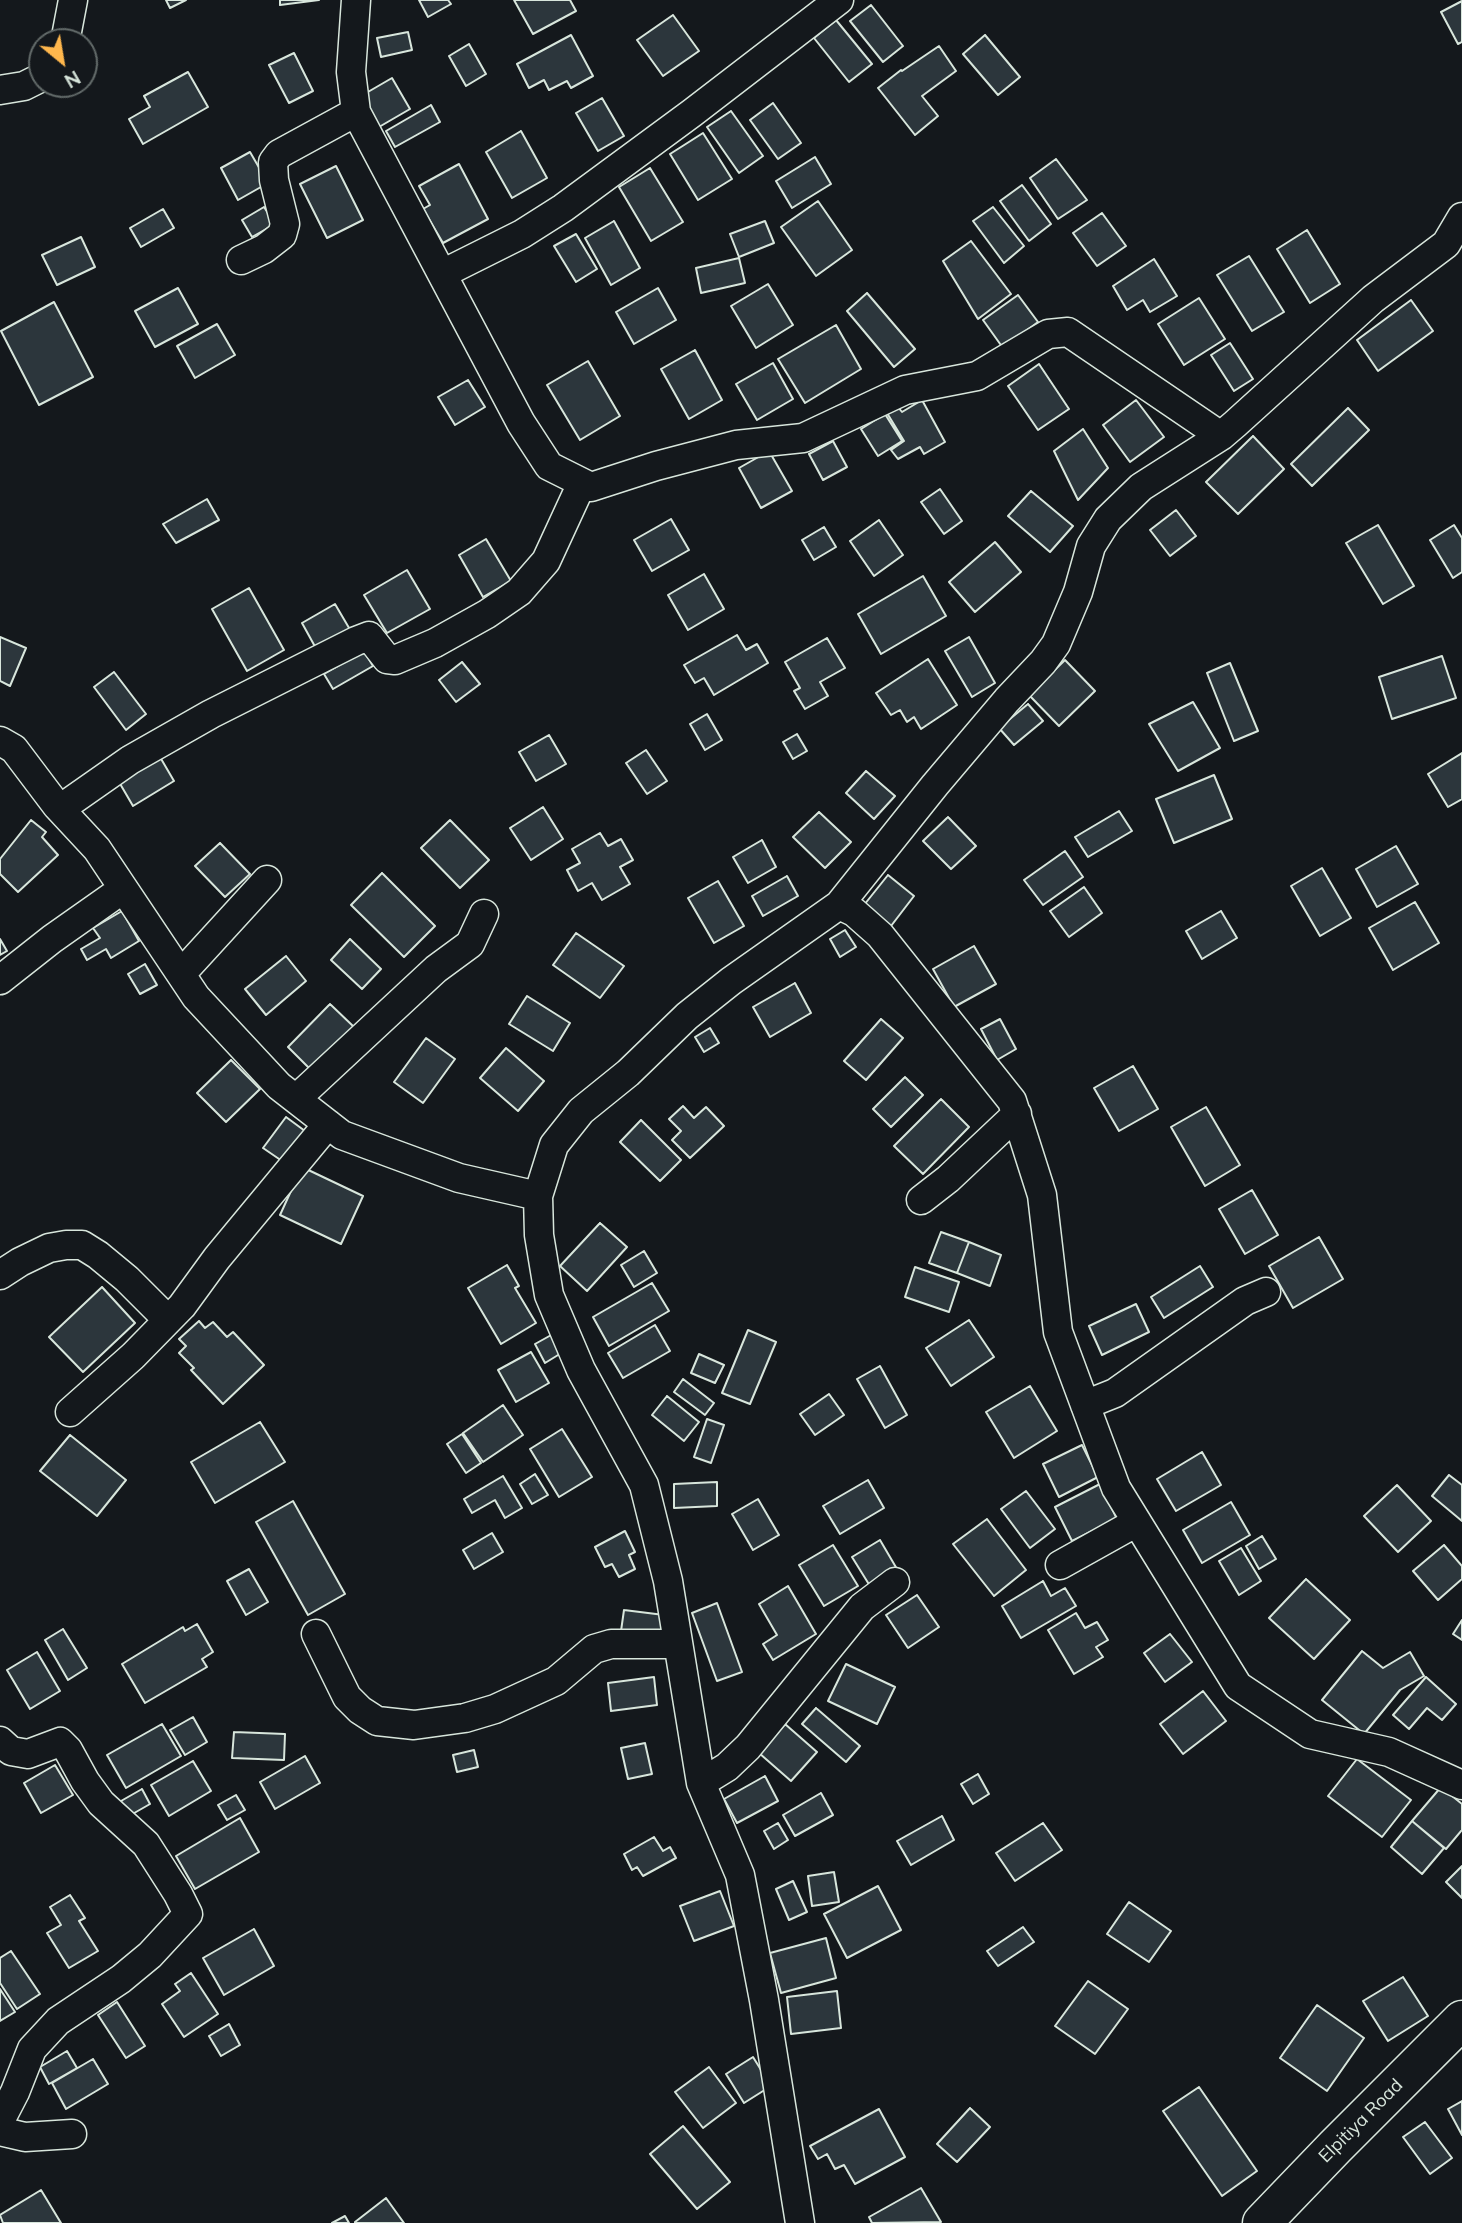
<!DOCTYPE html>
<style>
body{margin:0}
#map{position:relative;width:1462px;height:2223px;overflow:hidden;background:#14181c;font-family:Mulish,sans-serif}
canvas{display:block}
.north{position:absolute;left:28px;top:28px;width:70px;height:70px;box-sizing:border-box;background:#14181c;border:2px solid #626a69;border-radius:50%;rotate:150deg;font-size:19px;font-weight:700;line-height:28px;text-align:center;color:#d8e6dc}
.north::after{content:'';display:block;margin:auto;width:24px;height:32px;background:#ffb74d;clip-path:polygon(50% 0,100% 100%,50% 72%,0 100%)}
</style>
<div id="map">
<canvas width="1462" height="2223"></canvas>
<div class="north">N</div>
</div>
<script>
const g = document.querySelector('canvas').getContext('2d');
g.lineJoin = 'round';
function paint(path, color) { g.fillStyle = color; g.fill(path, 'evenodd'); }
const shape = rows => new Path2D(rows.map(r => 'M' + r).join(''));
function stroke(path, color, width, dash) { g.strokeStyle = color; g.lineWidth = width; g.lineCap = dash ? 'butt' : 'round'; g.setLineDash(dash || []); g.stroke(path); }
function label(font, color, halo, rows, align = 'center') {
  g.font = font + ' Mulish,sans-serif'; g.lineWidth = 5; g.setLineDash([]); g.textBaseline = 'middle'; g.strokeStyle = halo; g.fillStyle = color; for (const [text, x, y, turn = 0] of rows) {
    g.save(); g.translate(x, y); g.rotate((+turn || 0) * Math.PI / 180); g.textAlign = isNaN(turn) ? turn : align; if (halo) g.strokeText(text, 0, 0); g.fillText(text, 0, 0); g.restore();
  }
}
const building = shape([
 [166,0,186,0,170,8,166,0],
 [280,0,319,0,280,5,280,0],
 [419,0,448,0,451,4,428,17,419,0],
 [514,0,570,0,576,11,533,34,514,0],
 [1462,1,1462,42,1458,44,1441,12,1462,1],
 [871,5,903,46,883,62,850,21,871,5],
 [673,15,699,51,663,76,637,40,673,15],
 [836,20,872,64,849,82,814,38,836,20],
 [408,32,412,50,381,57,377,38,408,32],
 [571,35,593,76,571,88,567,81,549,90,544,80,529,88,517,64,571,35],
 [985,35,1020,77,998,95,963,54,985,35],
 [469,44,486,74,466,86,449,56,469,44],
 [939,46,956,71,922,96,938,116,915,135,878,88,901,70,902,71,939,46],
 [294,53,313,91,289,103,269,65,294,53],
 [188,72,208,107,143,144,129,119,150,107,144,96,188,72],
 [392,78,410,109,379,127,361,96,392,78],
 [602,98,624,136,598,151,576,113,602,98],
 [773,103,801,143,778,159,750,120,773,103],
 [431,105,440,122,395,147,386,131,431,105],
 [731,111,763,156,739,173,707,127,731,111],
 [521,131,547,178,512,198,486,152,521,131],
 [703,133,732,179,698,200,670,154,703,133],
 [250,152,268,183,238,200,221,168,250,152],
 [815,157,831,184,792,208,776,181,815,157],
 [1056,159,1087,200,1058,219,1030,178,1056,159],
 [459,164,488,219,443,243,423,209,430,205,419,186,459,164],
 [336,166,363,220,327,238,300,184,336,166],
 [650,168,683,222,651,241,619,187,650,168],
 [1022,185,1051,224,1029,241,1000,201,1022,185],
 [818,201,852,250,816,276,781,227,818,201],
 [264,207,275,224,252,237,242,220,264,207],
 [993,207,1024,246,1004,263,973,221,993,207],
 [163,209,174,228,141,247,130,228,163,209],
 [1102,213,1126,246,1097,266,1073,233,1102,213],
 [614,221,640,268,611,285,585,238,614,221],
 [765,221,774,243,739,257,730,234,765,221],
 [1307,230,1340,284,1310,303,1277,249,1307,230],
 [576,234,597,269,576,282,554,246,576,234],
 [81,237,95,267,57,285,42,255,81,237],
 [971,241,1011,294,978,319,943,261,971,241],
 [1249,256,1284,312,1252,331,1217,275,1249,256],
 [739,258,745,283,701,293,696,268,739,258],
 [1154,259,1177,296,1150,312,1143,300,1127,310,1113,286,1154,259],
 [768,284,793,325,756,348,731,306,768,284],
 [178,288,198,324,155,347,135,311,178,288],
 [658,288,676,320,634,344,616,312,658,288],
 [867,293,915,349,894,367,847,311,867,293],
 [1018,295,1038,322,1003,348,983,320,1018,295],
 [1199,298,1225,339,1184,365,1158,324,1199,298],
 [1411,300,1433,331,1378,371,1357,340,1411,300],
 [54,302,93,377,39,405,1,331,54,302],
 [217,324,235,355,195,378,177,346,217,324],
 [836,325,861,369,805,403,778,359,836,325],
 [1230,343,1253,379,1234,391,1211,355,1230,343],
 [695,350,722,400,689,419,661,369,695,350],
 [588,361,620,416,580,440,547,385,588,361],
 [773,363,793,399,757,420,736,384,773,363],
 [1039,364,1069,409,1038,430,1008,386,1039,364],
 [468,380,485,407,455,425,438,397,468,380],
 [922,400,945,442,924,454,920,447,898,459,891,450,904,441,887,413,898,407,902,412,922,400],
 [1136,400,1164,437,1130,462,1103,425,1136,400],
 [1348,408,1369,430,1312,486,1291,464,1348,408],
 [885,414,902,441,878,456,861,429,885,414],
 [1083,429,1108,468,1078,500,1054,451,1083,429],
 [1253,436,1284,469,1238,514,1206,482,1253,436],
 [833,441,847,467,823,480,809,454,833,441],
 [769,451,792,491,761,508,739,468,769,451],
 [940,489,962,521,944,534,921,502,940,489],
 [1031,491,1073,526,1050,552,1008,516,1031,491],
 [207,499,219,520,176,543,163,524,207,499],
 [1176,510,1196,536,1170,556,1150,530,1176,510],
 [671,519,689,550,652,571,634,540,671,519],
 [879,520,903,555,874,576,850,541,879,520],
 [1378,525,1414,586,1383,604,1346,543,1378,525],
 [1454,525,1462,538,1462,572,1453,578,1430,540,1454,525],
 [824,527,836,547,814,560,802,540,824,527],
 [486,539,511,581,483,597,459,555,486,539],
 [995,542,1021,572,975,612,949,582,995,542],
 [407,570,430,609,387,633,364,595,407,570],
 [704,574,724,609,688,630,668,595,704,574],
 [923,576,946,616,881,654,858,614,923,576],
 [249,588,284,650,247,671,212,609,249,588],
 [335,604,352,633,318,652,302,623,335,604],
 [737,635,746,650,757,644,768,663,714,695,704,678,695,683,684,665,737,635],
 [0,637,26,648,10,686,0,681,0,637],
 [969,637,995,683,972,697,945,651,969,637],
 [827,638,845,668,820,682,828,696,805,709,794,691,800,688,785,662,827,638],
 [364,651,373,666,333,689,324,674,364,651],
 [1442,656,1456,698,1392,719,1379,677,1442,656],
 [928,659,957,705,921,729,914,717,907,722,900,710,891,715,876,693,928,659],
 [1065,660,1095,691,1059,726,1029,695,1065,660],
 [462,662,480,684,456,702,439,680,462,662],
 [1230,663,1258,731,1234,741,1207,673,1230,663],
 [114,672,146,714,126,730,94,687,114,672],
 [1193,702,1220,748,1178,771,1149,724,1193,702],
 [1028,704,1043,721,1014,745,999,728,1028,704],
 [707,714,722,740,705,750,690,724,707,714],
 [797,734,807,751,793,759,783,742,797,734],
 [549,735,566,764,536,781,519,752,549,735],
 [646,750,667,781,647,794,626,763,646,750],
 [1462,753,1462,799,1448,807,1428,774,1462,753],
 [160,757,174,781,133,806,119,782,160,757],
 [866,771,895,796,874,819,846,793,866,771],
 [1214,775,1232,819,1174,843,1156,799,1214,775],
 [543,807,563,839,531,860,510,828,543,807],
 [1119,811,1132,831,1088,857,1075,837,1119,811],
 [819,812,851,842,825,868,793,837,819,812],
 [948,817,976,846,951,869,923,841,948,817],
 [31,820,46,832,42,837,58,855,18,892,0,874,0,859,31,820],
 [450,820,489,860,460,888,421,848,450,820],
 [600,833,608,846,621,839,633,860,620,867,630,884,602,900,592,883,578,891,567,870,580,863,572,849,600,833],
 [762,840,776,867,748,883,733,857,762,840],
 [220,843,250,874,225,897,195,866,220,843],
 [1396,846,1418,884,1377,907,1356,869,1396,846],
 [1065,851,1083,877,1043,905,1024,880,1065,851],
 [1322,868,1351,918,1320,936,1291,886,1322,868],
 [382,873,435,926,404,957,351,905,382,873],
 [888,875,914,896,891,926,864,905,888,875],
 [787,876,798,896,763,916,752,896,787,876],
 [718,881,744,926,714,943,688,898,718,881],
 [1084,887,1102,913,1069,937,1050,911,1084,887],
 [1415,902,1439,943,1393,970,1369,928,1415,902],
 [122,911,139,941,111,958,106,949,87,960,81,949,100,938,93,928,122,911],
 [1221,911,1237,938,1202,959,1186,931,1221,911],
 [845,930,856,947,840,957,830,939,845,930],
 [576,933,624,966,600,998,553,965,576,933],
 [0,939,7,951,0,955,0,939],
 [350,939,381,969,362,989,331,960,350,939],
 [974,946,996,984,954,1007,933,969,974,946],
 [286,956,306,981,266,1015,245,989,286,956],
 [145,964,157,985,140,994,128,974,145,964],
 [795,983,811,1013,770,1037,753,1007,795,983],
 [527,996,570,1023,553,1051,509,1024,527,996],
 [330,1004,354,1027,311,1070,288,1047,330,1004],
 [881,1019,903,1038,866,1080,844,1061,881,1019],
 [1000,1019,1016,1049,997,1060,981,1029,1000,1019],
 [710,1028,719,1043,704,1052,695,1037,710,1028],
 [426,1038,455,1059,423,1103,394,1082,426,1038],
 [506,1048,544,1081,518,1111,480,1078,506,1048],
 [231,1060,260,1089,226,1122,197,1093,231,1060],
 [1133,1066,1158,1109,1119,1131,1094,1088,1133,1066],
 [905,1077,923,1095,891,1127,873,1109,905,1077],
 [941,1099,969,1127,923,1174,894,1146,941,1099],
 [683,1106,694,1118,706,1107,724,1126,690,1158,672,1140,681,1131,669,1119,683,1106],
 [1206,1107,1240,1165,1205,1186,1171,1127,1206,1107],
 [286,1117,305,1131,282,1161,263,1148,286,1117],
 [641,1120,681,1160,660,1181,620,1142,641,1120],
 [302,1167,363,1196,341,1244,280,1215,302,1167],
 [1252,1190,1278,1235,1245,1254,1219,1209,1252,1190],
 [600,1223,627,1247,587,1291,560,1266,600,1223],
 [941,1232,969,1242,957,1273,929,1263,941,1232],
 [1319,1237,1343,1279,1293,1308,1269,1266,1319,1237],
 [969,1242,1001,1255,990,1286,957,1273,969,1242],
 [644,1251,657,1273,634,1287,621,1265,644,1251],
 [507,1265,519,1286,515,1288,536,1323,501,1344,468,1288,507,1265],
 [1200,1266,1213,1287,1164,1318,1151,1297,1200,1266],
 [915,1267,959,1282,949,1312,905,1297,915,1267],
 [652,1283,669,1311,609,1346,593,1317,652,1283],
 [102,1287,135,1323,83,1372,49,1337,102,1287],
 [1136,1304,1149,1332,1102,1355,1089,1326,1136,1304],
 [969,1320,994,1357,951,1386,926,1348,969,1320],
 [199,1321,205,1328,213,1322,227,1337,233,1332,264,1365,223,1404,191,1370,194,1368,179,1353,186,1346,179,1339,199,1321],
 [655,1325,670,1351,623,1378,608,1353,655,1325],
 [748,1330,776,1342,750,1404,722,1393,748,1330],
 [553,1334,563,1352,545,1363,535,1344,553,1334],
 [531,1352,549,1383,516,1402,498,1370,531,1352],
 [699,1354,724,1365,715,1383,691,1373,699,1354],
 [880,1366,907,1415,885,1428,857,1379,880,1366],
 [683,1379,714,1403,705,1415,674,1392,683,1379],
 [1030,1386,1057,1431,1014,1458,986,1412,1030,1386],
 [829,1394,844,1415,815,1435,800,1414,829,1394],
 [667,1396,699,1422,684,1441,652,1415,667,1396],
 [503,1405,523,1435,483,1462,463,1433,503,1405],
 [707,1419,724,1425,711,1463,694,1457,707,1419],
 [260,1422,285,1462,215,1503,191,1462,260,1422],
 [562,1429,592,1477,559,1497,530,1449,562,1429],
 [462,1434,481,1463,466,1473,447,1444,462,1434],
 [70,1435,126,1480,97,1516,40,1471,70,1435],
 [1082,1445,1098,1477,1059,1497,1043,1464,1082,1445],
 [1202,1452,1221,1485,1176,1511,1157,1479,1202,1452],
 [535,1474,548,1495,532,1504,520,1484,535,1474],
 [1449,1475,1462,1485,1462,1521,1432,1496,1449,1475],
 [503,1476,522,1508,505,1518,495,1500,472,1513,464,1499,503,1476],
 [868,1480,884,1508,840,1534,823,1506,868,1480],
 [717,1482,717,1506,674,1508,674,1484,717,1482],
 [1100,1484,1117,1519,1072,1541,1055,1507,1100,1484],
 [1397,1485,1431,1521,1398,1552,1364,1516,1397,1485],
 [1026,1491,1055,1529,1030,1548,1001,1509,1026,1491],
 [758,1499,779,1535,753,1550,732,1514,758,1499],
 [293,1501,345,1594,308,1615,256,1522,293,1501],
 [1231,1502,1250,1535,1202,1563,1183,1530,1231,1502],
 [987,1519,1026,1570,994,1596,953,1544,987,1519],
 [625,1531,635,1552,629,1555,635,1569,619,1577,612,1564,605,1567,595,1547,625,1531],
 [492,1533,503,1552,474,1569,463,1550,492,1533],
 [1262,1536,1276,1559,1259,1569,1246,1546,1262,1536],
 [880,1540,897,1569,870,1586,852,1557,880,1540],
 [833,1545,858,1586,824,1606,799,1565,833,1545],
 [1444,1545,1462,1566,1462,1579,1438,1600,1413,1571,1444,1545],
 [1241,1548,1261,1581,1239,1595,1219,1561,1241,1548],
 [249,1569,268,1602,246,1615,227,1581,249,1569],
 [1306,1579,1350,1620,1314,1659,1269,1618,1306,1579],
 [1043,1581,1051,1596,1065,1588,1076,1606,1021,1638,1002,1606,1043,1581],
 [788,1586,816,1634,773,1660,763,1644,777,1635,759,1604,788,1586],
 [917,1595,939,1627,908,1648,886,1615,917,1595],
 [717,1603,742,1672,717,1681,692,1613,717,1603],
 [624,1610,664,1615,662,1635,621,1631,624,1610],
 [1076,1613,1085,1628,1097,1622,1108,1640,1096,1647,1103,1657,1074,1674,1048,1630,1076,1613],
 [1462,1620,1462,1640,1453,1634,1462,1620],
 [197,1624,213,1652,202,1659,207,1667,145,1703,122,1664,183,1627,185,1631,197,1624],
 [63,1629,87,1668,68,1680,45,1640,63,1629],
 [1170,1634,1192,1662,1165,1682,1144,1653,1170,1634],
 [1362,1651,1383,1668,1410,1652,1424,1676,1400,1690,1364,1734,1322,1700,1362,1651],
 [37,1652,60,1691,30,1709,7,1670,37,1652],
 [846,1664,895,1687,877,1724,828,1701,846,1664],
 [654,1677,657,1705,611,1711,608,1683,654,1677],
 [1426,1677,1456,1704,1442,1720,1427,1708,1409,1729,1393,1715,1426,1677],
 [1203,1691,1226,1721,1183,1754,1160,1724,1203,1691],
 [816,1708,860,1746,846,1762,802,1724,816,1708],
 [193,1717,207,1742,185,1755,170,1730,193,1717],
 [162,1724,181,1756,126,1788,107,1755,162,1724],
 [785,1724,817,1752,791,1781,759,1753,785,1724],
 [234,1732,285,1734,284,1760,232,1758,234,1732],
 [645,1743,652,1774,628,1779,621,1748,645,1743],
 [474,1750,478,1767,457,1772,453,1755,474,1750],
 [305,1756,320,1783,275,1809,260,1782,305,1756],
 [1357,1759,1411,1800,1382,1837,1328,1796,1357,1759],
 [193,1761,211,1791,169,1816,151,1785,193,1761],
 [55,1765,73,1795,41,1813,24,1783,55,1765],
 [978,1774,989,1794,973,1804,961,1784,978,1774],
 [765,1776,778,1801,737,1823,724,1799,765,1776],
 [1441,1787,1462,1804,1462,1830,1446,1849,1412,1821,1441,1787],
 [142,1789,150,1804,129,1816,121,1801,142,1789],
 [821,1793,833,1815,795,1836,783,1815,821,1793],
 [236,1795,245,1810,227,1820,218,1805,236,1795],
 [942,1816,954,1840,911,1865,897,1841,942,1816],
 [240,1818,259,1852,195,1889,176,1856,240,1818],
 [1412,1821,1444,1848,1422,1874,1391,1847,1412,1821],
 [778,1823,788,1840,774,1849,764,1831,778,1823],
 [1043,1823,1062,1850,1015,1881,996,1853,1043,1823],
 [654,1837,663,1851,670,1847,676,1858,643,1876,637,1867,632,1870,624,1854,654,1837],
 [1462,1866,1462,1898,1446,1882,1462,1866],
 [834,1872,839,1902,812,1906,808,1876,834,1872],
 [793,1881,807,1912,789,1920,776,1889,793,1881],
 [878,1886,901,1930,847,1958,824,1914,878,1886],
 [720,1891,734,1926,694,1941,680,1906,720,1891],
 [70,1895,85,1918,79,1921,98,1951,69,1968,47,1933,61,1925,50,1907,70,1895],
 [1129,1902,1171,1931,1149,1962,1107,1934,1129,1902],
 [1023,1927,1034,1942,998,1966,987,1951,1023,1927],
 [254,1929,274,1966,224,1995,203,1958,254,1929],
 [826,1938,836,1978,781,1993,770,1953,826,1938],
 [11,1951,40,1994,17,2009,0,1983,0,1958,11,1951],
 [191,1973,218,2014,184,2037,162,2004,180,1991,175,1984,191,1973],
 [1403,1977,1428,2016,1388,2041,1363,2001,1403,1977],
 [1088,1981,1128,2009,1095,2054,1055,2026,1088,1981],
 [0,1989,15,2012,0,2021,0,1989],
 [837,1991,841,2028,791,2034,787,1997,837,1991],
 [117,2002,145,2046,126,2058,98,2015,117,2002],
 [1317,2005,1364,2038,1327,2091,1280,2058,1317,2005],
 [229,2024,240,2045,221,2056,209,2036,229,2024],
 [67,2051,77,2068,49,2084,40,2067,67,2051],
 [753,2057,771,2086,744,2103,726,2074,753,2057],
 [93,2059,108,2084,66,2109,52,2083,93,2059],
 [709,2067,736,2103,703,2128,675,2092,709,2067],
 [1199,2087,1257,2171,1222,2196,1163,2111,1199,2087],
 [1462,2101,1462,2135,1448,2109,1462,2101],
 [970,2108,990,2127,957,2162,937,2144,970,2108],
 [879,2109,905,2157,855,2184,844,2165,835,2169,827,2154,818,2159,810,2146,879,2109],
 [1425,2122,1452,2158,1430,2174,1403,2137,1425,2122],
 [683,2126,730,2182,697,2209,650,2154,683,2126],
 [921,2188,941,2222,872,2223,869,2217,921,2188],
 [41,2190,61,2223,3,2223,0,2215,41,2190],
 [386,2198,404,2223,355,2223,355,2222,386,2198],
 [345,2216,349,2223,332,2223,345,2216]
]);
paint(building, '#2c363c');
stroke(building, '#d8e6dc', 2);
const minor = shape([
 [356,0,351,72,356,112,521,423,549,466,591,487,656,466,736,445,803,438,905,390,977,376,1048,334,1068,332,1221,436],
 [65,42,73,0],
 [0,90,24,86,42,77],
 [241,260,264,249,282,235,285,224,274,180,273,162,279,154,356,112],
 [442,274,522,234,563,208,692,113,839,0],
 [0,741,14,749,57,806,97,849,196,997,279,1086,342,1135,459,1178,538,1196],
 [60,809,130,760,211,714,356,641,369,636,387,659,395,660,435,643,487,614,519,592,546,561,582,483],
 [839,905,854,912,880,935,1012,1101,1042,1195,1058,1332,1116,1488,1238,1686,1310,1734,1389,1752,1462,1785],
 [181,974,267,880],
 [0,980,52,939,123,889],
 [296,1099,436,969,470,944,484,914],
 [921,1200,948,1179,1017,1114],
 [0,1275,20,1262,49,1248,66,1245,82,1245,98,1255,127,1279,168,1320],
 [1085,1405,1115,1393,1245,1301,1266,1292],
 [70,1412,133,1356,182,1306,217,1258,328,1124],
 [1060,1565,1137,1522],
 [316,1634,347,1697,360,1710,377,1721,414,1725,465,1718,495,1709,556,1681,594,1649,611,1644,678,1644],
 [0,1741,11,1751,28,1754,60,1742,68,1750,85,1781,101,1803,146,1844,178,1894,188,1914,150,1955,121,1979,58,2021,32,2049,15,2092,0,2121],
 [701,1783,727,1767,748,1747,862,1607,895,1582],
 [0,2131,25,2137,72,2134],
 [800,2223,764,2000,740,1875,701,1783,668,1581,644,1485,581,1370,549,1295,539,1235,538,1196,554,1145,581,1111,628,1073,687,1016,731,981,839,905,935,785,1007,700,1043,662,1056,644,1078,592,1091,546,1108,519,1141,487,1221,436,1235,424,1373,299,1446,244,1462,217]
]);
const primary = shape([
 [1262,2223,1335,2147,1462,2020]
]);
stroke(minor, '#d8e6dc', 31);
stroke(primary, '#d8e6dc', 41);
stroke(minor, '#14181c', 28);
stroke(primary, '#14181c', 38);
label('18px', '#d8e6dc', '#14181c', [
 ["Elpitiya Road",1361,2121,-45]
]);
</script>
